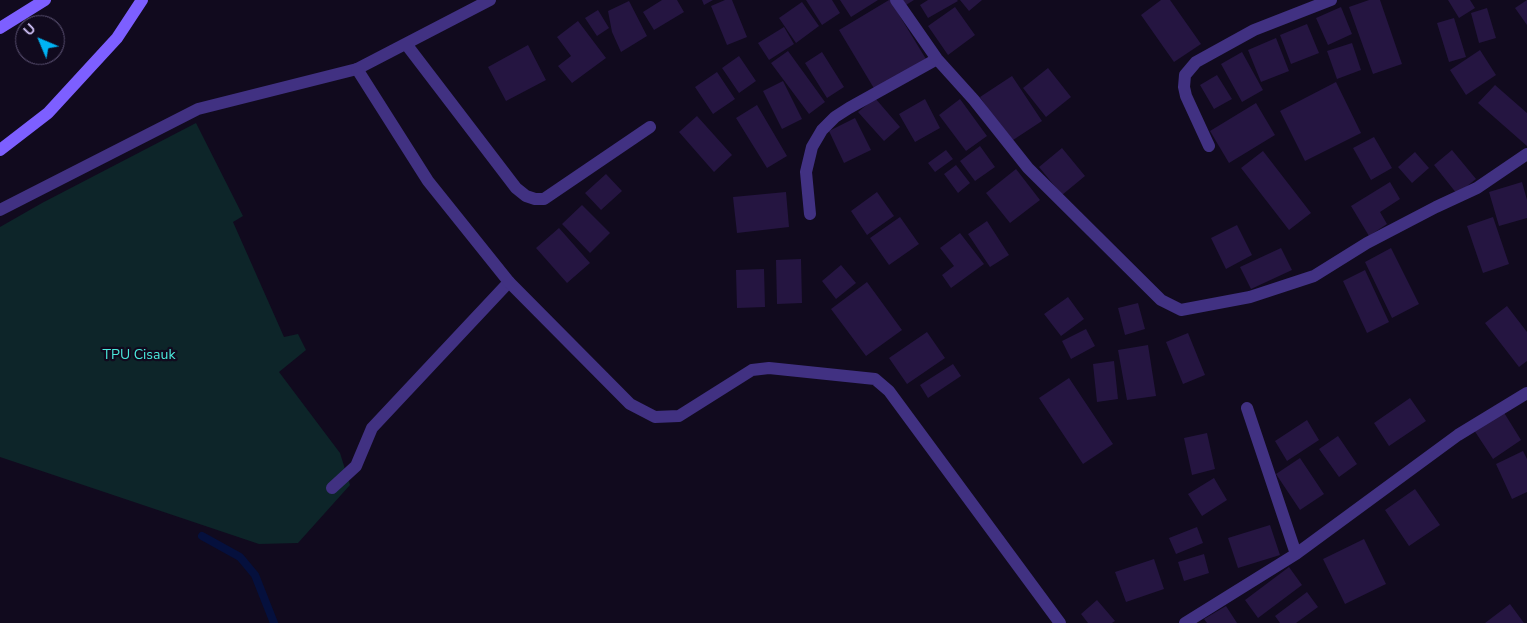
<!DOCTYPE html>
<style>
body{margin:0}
#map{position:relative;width:1527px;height:623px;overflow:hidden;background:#110a1e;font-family:"Nunito Sans",sans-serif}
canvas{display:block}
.north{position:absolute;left:15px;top:15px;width:50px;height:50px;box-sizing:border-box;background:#110a1e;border:1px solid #605678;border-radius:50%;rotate:315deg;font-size:14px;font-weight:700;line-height:20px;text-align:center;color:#d7c8ff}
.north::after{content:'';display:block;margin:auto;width:18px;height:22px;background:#00b3f3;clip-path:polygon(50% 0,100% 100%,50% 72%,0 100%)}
</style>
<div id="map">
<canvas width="1527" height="623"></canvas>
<div class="north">U</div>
</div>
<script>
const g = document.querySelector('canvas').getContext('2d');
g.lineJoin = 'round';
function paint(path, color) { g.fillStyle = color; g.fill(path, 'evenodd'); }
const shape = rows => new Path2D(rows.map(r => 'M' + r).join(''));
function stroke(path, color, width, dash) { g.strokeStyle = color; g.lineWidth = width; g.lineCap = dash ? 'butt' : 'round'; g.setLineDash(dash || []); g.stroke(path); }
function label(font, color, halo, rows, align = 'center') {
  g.font = font + ' "Nunito Sans",sans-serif'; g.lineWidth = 4.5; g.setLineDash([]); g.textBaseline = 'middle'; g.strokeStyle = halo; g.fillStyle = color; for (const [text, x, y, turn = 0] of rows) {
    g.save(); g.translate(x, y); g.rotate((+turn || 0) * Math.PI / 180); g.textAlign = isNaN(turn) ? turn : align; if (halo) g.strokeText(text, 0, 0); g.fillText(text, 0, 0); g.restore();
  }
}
paint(shape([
 [196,123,243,216,233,222,284,337,298,334,306,350,279,372,340,453,350,485,298,543,259,544,0,457,0,227,42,203]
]), '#0d2529');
stroke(shape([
 [202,536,240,557,255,575,274,623]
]), '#05103d', 8);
paint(shape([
 [662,0,677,0,684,12,654,30,643,12],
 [702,0,713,0,704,5],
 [725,0,732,0,747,37,727,45,711,6],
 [806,0,832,0,840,13,822,25],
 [840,0,878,0,851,17],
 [889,0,890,0,926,59,875,90,839,30],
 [903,0,914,0,906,5],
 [928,0,957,0,958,1,928,18,920,5],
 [960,0,982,0,969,11],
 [1161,0,1170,0,1201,44,1174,62,1141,15],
 [1369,0,1380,0,1402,64,1373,74,1349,7],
 [1448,0,1470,0,1475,8,1459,18],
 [1527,0,1527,25,1515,8],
 [629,1,647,36,621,52,612,32,608,11],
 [802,2,819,26,796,43,779,18],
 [955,7,975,35,948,55,928,26],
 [1341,7,1352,34,1328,45,1316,18],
 [1487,8,1496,38,1479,43,1471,13],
 [598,10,609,28,597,36,585,18],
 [1454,18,1466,57,1449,62,1437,23],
 [578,21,606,58,572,83,558,66,571,56,557,37],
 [1307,24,1319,53,1291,64,1280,35],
 [784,27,794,44,769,60,758,43],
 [1276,38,1289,71,1261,82,1248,50],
 [1352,43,1361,70,1337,79,1327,51],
 [528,45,546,80,506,101,488,67],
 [1480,50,1496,75,1466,95,1450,70],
 [788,51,825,102,809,114,771,63],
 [822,52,844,87,827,98,805,63],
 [1242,52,1263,90,1242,102,1221,64],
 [739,56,756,81,739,93,722,68],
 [1048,68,1071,97,1046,117,1023,88],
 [717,72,735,99,713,114,695,87],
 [1217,75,1232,99,1214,109,1200,85],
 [1012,76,1042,121,1010,142,980,97],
 [783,81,802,119,782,129,763,91],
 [1336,82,1361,133,1305,161,1280,111],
 [1495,85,1527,113,1527,146,1478,103],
 [875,98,900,127,884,141,858,112],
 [925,99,940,128,915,142,899,114],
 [960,99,987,136,966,151,939,115],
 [1256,103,1275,135,1229,163,1210,131],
 [757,105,787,156,767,168,736,118],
 [697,116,732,155,714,172,679,132],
 [855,118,871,150,844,163,829,131],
 [1374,137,1392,168,1371,180,1353,148],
 [980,146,995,167,975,181,960,161],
 [1062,148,1085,176,1062,195,1039,167],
 [946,150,953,159,935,172,928,163],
 [1452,150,1476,179,1457,194,1434,165],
 [1263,151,1311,213,1289,230,1241,168],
 [1415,152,1429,168,1412,183,1398,167],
 [956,165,970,183,958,193,944,174],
 [1016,169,1040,200,1010,223,986,193],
 [606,174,622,191,601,210,585,193],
 [1390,182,1400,199,1380,212,1387,224,1369,236,1351,206],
 [1522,182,1527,200,1527,218,1499,226,1489,192],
 [786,192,789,227,737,233,733,197],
 [877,192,894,216,867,235,851,211],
 [582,205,610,233,590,253,562,224],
 [900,217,919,244,889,265,870,238],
 [1493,217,1509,264,1483,273,1467,226],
 [987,221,1009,255,990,267,968,234],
 [1237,225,1252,255,1226,269,1211,238],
 [559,228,590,263,567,283,536,248],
 [960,233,984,264,951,288,942,275,954,266,940,248],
 [1281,248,1292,270,1251,289,1240,267],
 [1391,248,1419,304,1392,318,1365,262],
 [801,259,802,303,777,304,776,260],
 [841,265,856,283,836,299,822,281],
 [764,269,765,307,737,308,736,270],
 [1365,270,1389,322,1367,333,1343,281],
 [867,282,902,330,866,356,831,309],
 [1068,297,1084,319,1061,336,1044,314],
 [1138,303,1145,329,1125,335,1118,308],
 [1507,306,1527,332,1527,361,1519,367,1485,323],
 [1086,329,1095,346,1071,359,1062,341],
 [927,332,945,358,907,384,889,358],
 [1188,333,1205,375,1183,384,1166,342],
 [1148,345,1156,396,1127,400,1118,350],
 [1114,361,1118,399,1097,402,1093,364],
 [953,364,961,376,928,398,920,385],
 [1069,378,1113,444,1083,464,1039,398],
 [1410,398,1426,421,1389,446,1374,423],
 [1503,411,1521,440,1493,459,1474,430],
 [1307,420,1319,440,1287,461,1275,441],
 [1207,433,1215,469,1192,475,1184,438],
 [1338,436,1357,464,1339,477,1319,449],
 [1523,451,1527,459,1527,492,1512,499,1496,464],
 [1300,458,1324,494,1300,510,1276,474],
 [1214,478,1227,500,1202,516,1188,494],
 [1415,489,1440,525,1409,546,1385,510],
 [1270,525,1280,555,1238,568,1228,538],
 [1197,527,1203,543,1176,554,1169,538],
 [1364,539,1386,584,1345,604,1323,559],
 [1204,554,1209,573,1184,581,1178,562],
 [1154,559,1164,589,1126,602,1115,572],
 [1289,567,1302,585,1258,618,1245,600],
 [1307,592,1318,607,1296,623,1280,623,1275,616],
 [1097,600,1115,621,1112,623,1088,623,1081,614],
 [1510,604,1524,623,1485,623],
 [1226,606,1237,623,1207,623,1204,619]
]), '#251541');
stroke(shape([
 [0,210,198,109,357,69],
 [332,488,356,466,372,428,509,282]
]), '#413182', 12);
stroke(shape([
 [490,0,357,69,428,181,509,282,630,404,655,417,679,416,752,370,769,368,875,379,889,391,1060,623],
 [896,0,937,59,974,100,1028,168,1161,300,1181,310,1250,297,1314,276,1367,243,1436,207,1477,188,1527,154],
 [406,44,516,188,526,196,535,199,544,199,650,127],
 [1209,146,1186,96,1184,87,1185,75,1196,62,1254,30,1331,0],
 [810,214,806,172,812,147,822,130,835,117,849,108,937,59],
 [1247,408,1296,554],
 [1185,623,1296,554,1458,435,1527,393]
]), '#413182', 12);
stroke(shape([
 [0,28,45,0],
 [0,150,48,113,117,38,142,0]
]), '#7d5fff', 12);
label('14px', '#4ae9db', '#110a1e', [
 ["TPU Cisauk",139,356]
]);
</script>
